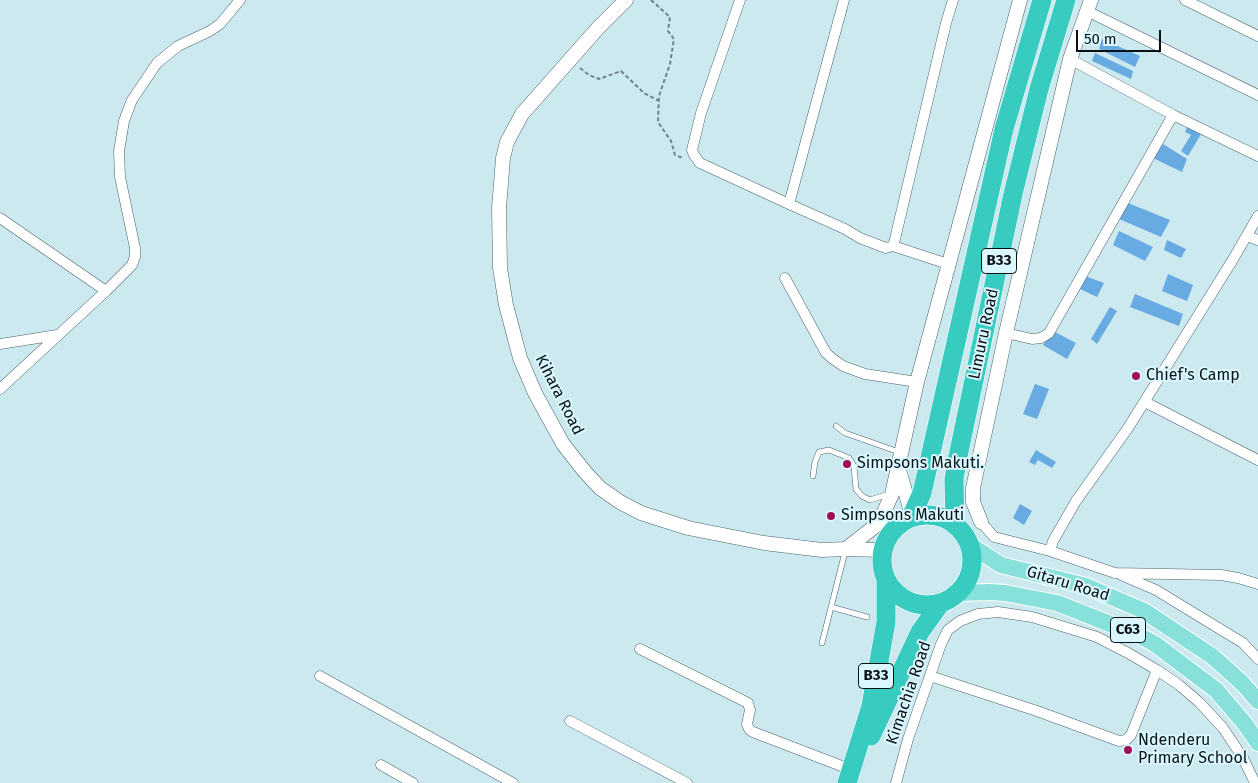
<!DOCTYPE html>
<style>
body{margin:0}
#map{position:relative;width:1258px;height:783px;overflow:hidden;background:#cde9f0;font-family:"Fira Sans",sans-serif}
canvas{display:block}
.scale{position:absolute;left:1076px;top:30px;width:85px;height:22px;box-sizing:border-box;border:2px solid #081214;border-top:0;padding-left:6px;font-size:15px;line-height:18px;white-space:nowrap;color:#081214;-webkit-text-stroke:4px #daf6fe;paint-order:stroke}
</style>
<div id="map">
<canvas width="1258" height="783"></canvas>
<div class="scale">50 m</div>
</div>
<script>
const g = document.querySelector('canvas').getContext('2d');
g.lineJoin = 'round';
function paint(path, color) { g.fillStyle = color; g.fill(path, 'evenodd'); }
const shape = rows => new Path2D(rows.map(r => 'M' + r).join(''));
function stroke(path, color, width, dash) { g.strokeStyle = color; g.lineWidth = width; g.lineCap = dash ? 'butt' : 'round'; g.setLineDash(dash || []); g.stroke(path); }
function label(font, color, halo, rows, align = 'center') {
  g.font = font + ' "Fira Sans",sans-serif'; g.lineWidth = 4; g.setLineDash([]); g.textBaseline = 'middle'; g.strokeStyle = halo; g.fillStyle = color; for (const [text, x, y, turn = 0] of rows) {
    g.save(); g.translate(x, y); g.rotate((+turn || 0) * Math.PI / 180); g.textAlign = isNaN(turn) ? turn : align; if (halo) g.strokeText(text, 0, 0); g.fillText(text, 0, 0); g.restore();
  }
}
paint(shape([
 [1102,39,1140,56,1135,67,1099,49],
 [1095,53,1133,71,1131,79,1092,61],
 [1188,125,1204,133,1202,136,1201,134,1188,156,1181,151,1191,135,1185,132],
 [1163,144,1187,159,1182,172,1153,158],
 [1128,203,1170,220,1161,237,1119,219],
 [1119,231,1153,247,1145,261,1113,245],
 [1167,240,1186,249,1181,258,1164,250],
 [1168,274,1193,285,1187,301,1162,291],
 [1085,276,1104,283,1097,297,1078,288],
 [1135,294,1183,314,1179,326,1130,307],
 [1110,307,1117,311,1097,344,1091,339],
 [1053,331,1076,343,1067,359,1043,345],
 [1035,384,1049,389,1037,419,1023,414],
 [1036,450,1056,462,1052,468,1038,460,1035,465,1029,462],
 [1020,504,1032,511,1024,525,1013,518]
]), '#68abe2');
const lane = shape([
 [836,426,845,433,899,452],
 [813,476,815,462,819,452,829,450,849,458,854,466,856,489,862,496,870,500,889,494],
 [831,607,867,617],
 [822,643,845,552]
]);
const street = shape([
 [740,0,701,113,692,150,694,155,700,163,789,204],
 [844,0,789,204,845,229,860,238,886,248,893,246,895,239,946,23,953,0],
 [1185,0,1258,36],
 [1087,11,1258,95],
 [1070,59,1173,115,1258,156],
 [0,218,106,291],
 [1247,236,1258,240],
 [893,246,948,264],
 [785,278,826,353,833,359,843,366,865,374,917,382],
 [1006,333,1032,339,1041,338,1049,333,1173,115],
 [0,344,57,335],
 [0,389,106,291,132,265,135,257,135,248,120,177,119,151,124,121,132,100,157,63,178,46,210,31,220,24,240,0],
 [1145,402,1258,460],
 [981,522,994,537,1050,551,1115,573,1221,575,1238,578,1258,584],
 [1050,551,1053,541,1076,501,1128,428,1232,261,1258,216],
 [1121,575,1156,590,1243,643,1258,659],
 [640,649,748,703,750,710,747,724,749,729,753,732,852,770],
 [320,676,513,783],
 [930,676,1037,711,1119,741,1126,740,1131,735,1157,670],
 [570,721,687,783],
 [381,765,413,783],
 [896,783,908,739,941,644,948,630,960,621,978,614,998,612,1032,617,1097,637,1128,653,1157,670,1179,685,1199,702,1223,728,1243,758,1255,783]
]);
const secondary = shape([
 [626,0,598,28,522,114,507,142,503,158,499,208,500,268,506,305,520,358,535,393,563,444,585,472,600,488,620,502,641,513,688,528,764,543,822,550,846,549,882,550],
 [899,470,912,515],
 [981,522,973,502,973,488,1006,333,1070,59,1091,0],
 [846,549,879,523,892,494,917,382,1020,0]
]);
const primary = shape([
 [970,545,1001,565,1086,586,1144,611,1212,656,1242,683,1258,701],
 [959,593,989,592,1005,593,1057,603,1138,635,1155,644,1216,690,1245,724,1258,743]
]);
const highway = shape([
 '882 560a45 45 0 1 1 90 0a45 45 0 1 1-90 0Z',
 [912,515,922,493,1004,129,1042,0],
 [955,525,954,479,957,461,1013,194,1039,89,1066,0],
 [871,736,920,632,940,604],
 [847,783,871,706,886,622,886,580]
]);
stroke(lane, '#4a6269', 6);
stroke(street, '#4a6269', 11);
stroke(secondary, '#4a6269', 15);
stroke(primary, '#fff', 18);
stroke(highway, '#fff', 20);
stroke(shape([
 [651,0,670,17,668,31,674,39,670,64,659,96,658,122,671,141,675,155,683,158],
 [580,68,589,75,599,79,621,71,644,93,659,101]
]), '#6f8388', 2, [4, 2.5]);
stroke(lane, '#fff', 5);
stroke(street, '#fff', 10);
stroke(secondary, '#fff', 14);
stroke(primary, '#88e0da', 16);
stroke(highway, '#38ccc1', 19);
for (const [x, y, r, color] of [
 [1136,376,5,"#9f0e56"],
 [847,464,5,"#9f0e56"],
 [831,516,5,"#9f0e56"],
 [1128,750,5,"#9f0e56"]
]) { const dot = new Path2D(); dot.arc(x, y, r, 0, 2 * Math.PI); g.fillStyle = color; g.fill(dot); stroke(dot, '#daf6fe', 2); }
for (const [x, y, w] of [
 [999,261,35],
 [1128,630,35],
 [876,676,35]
]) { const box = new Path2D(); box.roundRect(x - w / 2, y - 12.5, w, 25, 4); g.fillStyle = '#daf6fe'; g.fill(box); stroke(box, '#081214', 1); }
label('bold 15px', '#081214', null, [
 ["B33",999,261],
 ["C63",1128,630],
 ["B33",876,676]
]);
label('16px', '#081214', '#daf6fe', [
 ["Limuru Road",984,334,-78],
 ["Kihara Road",559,395,63],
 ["Gitaru Road",1068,584,17],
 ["Kimachia Road",909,693,-71]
]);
label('16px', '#081214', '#daf6fe', [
 ["Chief's Camp",1146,376],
 ["Simpsons Makuti.",857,464],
 ["Simpsons Makuti",841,516],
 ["Ndenderu",1138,741],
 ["Primary School",1138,759]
], 'left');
</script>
